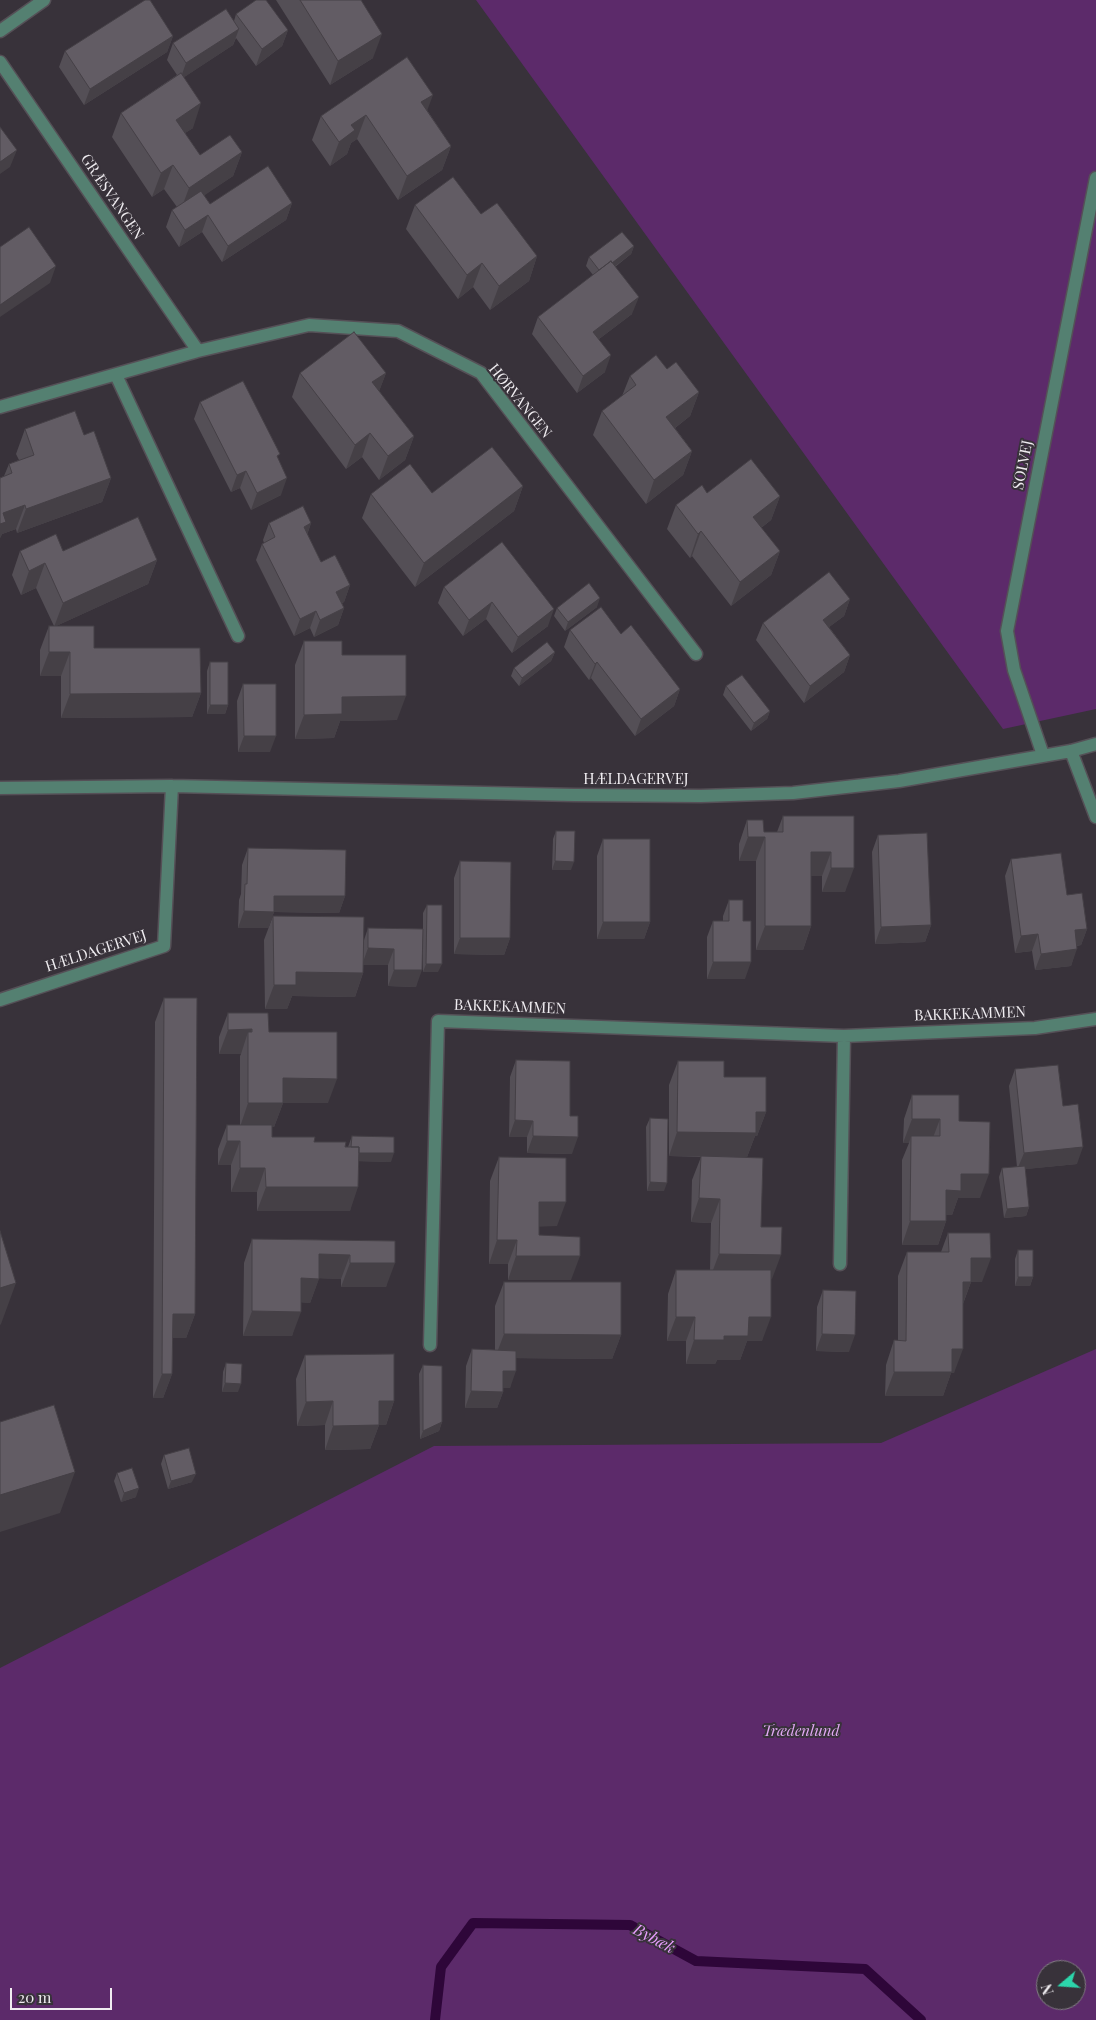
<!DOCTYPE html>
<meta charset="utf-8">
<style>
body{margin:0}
#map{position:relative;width:1096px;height:2020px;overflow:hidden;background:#38323a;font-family:"Playfair Display",serif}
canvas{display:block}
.north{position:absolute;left:1036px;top:1960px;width:50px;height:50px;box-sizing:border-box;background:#38323a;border:1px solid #827d83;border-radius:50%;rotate:252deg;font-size:14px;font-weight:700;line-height:20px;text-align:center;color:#f0edf1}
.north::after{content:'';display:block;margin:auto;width:18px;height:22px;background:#2cd5ab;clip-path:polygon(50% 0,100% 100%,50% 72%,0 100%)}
.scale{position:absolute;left:10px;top:1988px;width:102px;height:22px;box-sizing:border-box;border:2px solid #f0edf1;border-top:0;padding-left:6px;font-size:15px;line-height:18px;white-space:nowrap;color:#f0edf1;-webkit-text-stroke:4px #38323a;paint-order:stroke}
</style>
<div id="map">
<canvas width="1096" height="2020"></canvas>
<div class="north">N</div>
<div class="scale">20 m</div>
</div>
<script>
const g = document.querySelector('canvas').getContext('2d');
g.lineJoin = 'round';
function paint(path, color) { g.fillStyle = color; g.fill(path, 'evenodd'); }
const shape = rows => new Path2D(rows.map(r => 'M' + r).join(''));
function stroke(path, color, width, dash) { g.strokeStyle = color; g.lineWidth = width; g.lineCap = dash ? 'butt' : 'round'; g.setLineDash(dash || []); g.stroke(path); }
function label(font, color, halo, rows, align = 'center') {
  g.font = font + ' "Playfair Display",serif'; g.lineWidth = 4; g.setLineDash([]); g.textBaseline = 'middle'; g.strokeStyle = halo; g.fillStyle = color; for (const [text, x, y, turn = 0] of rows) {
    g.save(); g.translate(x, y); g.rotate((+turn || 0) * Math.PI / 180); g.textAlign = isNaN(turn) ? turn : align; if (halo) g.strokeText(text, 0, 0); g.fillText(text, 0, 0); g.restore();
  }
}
paint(shape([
 [476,0,1096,0,1096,709,1003,729],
 [1096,1349,1096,2020,0,2020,0,1668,434,1446,881,1443],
 [1046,1970,1076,1970,1076,2000,1046,2000]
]), '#5c2a6a');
stroke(shape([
 [435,2020,441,1967,473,1923,630,1925,696,1961,865,1969,921,2020]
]), '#2e0639', 10);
const minor = shape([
 [0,31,44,0],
 [0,62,198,351],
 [116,375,238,636],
 [0,407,198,351,309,325,398,331,481,373,696,654],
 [1071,751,1096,817],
 [1043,755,1014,670,1007,631,1096,178],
 [0,788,172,786,574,795,701,796,793,793,899,781,1071,751,1096,744],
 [0,1000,164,946,172,786],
 [840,1264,844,1036],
 [430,1345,438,1021,844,1036,1035,1028,1096,1019]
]);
stroke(minor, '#555057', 15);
stroke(minor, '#548071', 12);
paint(shape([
 [276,0,361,0,373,58,330,85],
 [236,14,288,30,282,46,256,66,236,38,233,45,184,77,193,128,185,133,200,155,242,152,233,176,204,195,210,204,292,203,286,220,222,262,202,232,179,247,166,227,172,210,177,207,164,189,152,197,112,137,121,113,177,75,167,60,173,43,234,21],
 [173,36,167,52,84,105,59,67,65,51],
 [427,110,451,146,442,170,398,200,357,139,351,143,347,154,330,166,312,140,321,116],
 [415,205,481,214,537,256,529,281,490,310,473,287,458,299,406,229],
 [634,246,631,254,615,267,632,314,599,339,605,372,577,393,532,334,538,317,593,275,586,266,589,257],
 [667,369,699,392,690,416,675,428,692,451,683,475,646,504,593,435,602,411,622,396,630,376],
 [300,373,386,373,379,391,414,436,405,460,379,480,362,457,346,469,292,397],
 [200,402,278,459,281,495,251,510,240,488,231,492,194,419],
 [25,429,84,435,111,478,102,502,17,533,16,529,2,534,0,538,0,478,4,476,9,464,19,460,16,454],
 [523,486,514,511,415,587,362,518,371,494,432,493],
 [707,493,780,496,771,520,761,528,780,551,771,575,731,606,692,556,690,558,667,529,676,505],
 [269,523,311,523,307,535,321,562,350,585,344,602,342,603,344,608,338,625,314,637,310,628,294,636,256,560,262,544,264,543,263,540],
 [502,542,548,626,512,653,486,619,463,636,438,603,444,587],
 [20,551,63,551,157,560,148,584,56,626,94,648,201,693,192,717,61,718,61,676,40,676,40,650,49,626,54,626,36,588,21,595,12,575],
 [850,599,844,616,829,627,850,655,844,672,804,703,756,640,763,623],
 [597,607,565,631,554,616,557,608],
 [570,630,621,634,680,689,674,706,635,736,591,678,589,680,564,647],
 [304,641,342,655,397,720,340,721,334,738,295,739,295,665],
 [555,652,551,661,519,686,511,676,514,668],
 [210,662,228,705,225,714,207,714,207,671],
 [243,684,270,752,238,752,237,701],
 [726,686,770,711,767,719,751,731,723,695],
 [783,816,854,816,845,892,822,892,822,876,811,876,811,926,803,950,756,950,756,861,739,861,739,844,747,820,764,832,777,832],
 [556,831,571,870,552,870,553,839],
 [878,835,931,925,925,942,875,944,872,852],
 [603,839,650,922,644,939,597,939,597,856],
 [248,848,345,896,339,913,274,912,268,928,238,928,239,900,241,894,242,865],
 [1011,859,1067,895,1087,929,1081,945,1077,946,1071,966,1035,970,1032,951,1015,953,1005,876],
 [460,861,510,938,504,955,454,954,454,878],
 [729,900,743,921,745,979,707,979,707,937,713,921,723,921,723,916],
 [427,905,438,972,423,972,423,913],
 [273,916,364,940,368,928,423,929,416,987,388,986,388,965,363,965,363,973,355,997,292,996,287,1009,265,1009,264,940],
 [164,998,195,1314,186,1338,173,1338,172,1374,163,1398,153,1398,155,1022],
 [228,1013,269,1032,328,1103,283,1103,274,1127,272,1127,272,1137,348,1147,352,1136,391,1162,359,1161,350,1211,257,1211,257,1192,231,1192,231,1165,218,1165,218,1149,227,1125,240,1125,240,1056,241,1054,219,1054,219,1037],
 [516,1060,570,1116,572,1154,527,1153,527,1137,509,1137,510,1077],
 [678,1061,724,1077,766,1112,757,1136,755,1136,747,1157,772,1279,771,1279,762,1341,747,1341,740,1360,717,1360,715,1364,686,1364,686,1341,667,1341,668,1294,676,1270,710,1270,711,1223,691,1222,692,1180,701,1157,669,1156,669,1085],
 [1015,1069,1063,1106,1077,1164,1025,1169,1029,1207,1026,1216,1004,1218,999,1177,1002,1168,1017,1167,1009,1086],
 [912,1095,959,1121,980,1198,958,1198,952,1215,946,1215,946,1221,938,1245,902,1245,902,1160,909,1143,903,1143,904,1119],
 [650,1118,664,1191,647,1191,646,1127],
 [499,1157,557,1226,539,1226,539,1235,571,1280,508,1280,508,1264,489,1264,490,1181],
 [948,1233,982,1282,971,1282,963,1304,954,1373,951,1373,943,1396,885,1396,886,1365,894,1340,898,1341,898,1276,907,1252,941,1252],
 [252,1239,395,1241,386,1287,341,1287,341,1279,319,1278,310,1303,301,1302,292,1336,243,1336,244,1263],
 [1018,1250,1033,1277,1030,1286,1015,1286,1015,1259],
 [504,1282,621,1335,612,1359,516,1358,510,1388,503,1388,503,1392,497,1408,465,1408,466,1366,472,1349,495,1350,495,1306],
 [823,1290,849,1352,816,1351,817,1307],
 [305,1355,394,1401,386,1425,379,1425,370,1449,325,1450,325,1425,297,1426,296,1379],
 [226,1363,238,1392,222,1392,223,1372],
 [423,1365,442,1422,439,1431,420,1439,419,1374],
 [164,1455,192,1482,168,1489,161,1464],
 [117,1473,136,1497,121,1502,114,1481]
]), '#544f56');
paint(shape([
 [239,29,233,45,180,80,186,63],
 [288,30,282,46,256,66,262,49],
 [382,34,373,58,330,85,338,61],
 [173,36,167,52,84,105,90,89],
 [433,95,424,119,421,102],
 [201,103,193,128,168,144,176,120],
 [366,115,357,139,351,143,347,154,330,166,339,142,351,125],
 [451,146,442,170,398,200,407,176],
 [17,150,10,167,0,174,0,162],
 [242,152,233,176,180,212,189,188],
 [173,165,164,189,152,197,161,173],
 [292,203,286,220,222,262,228,246],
 [208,215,202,232,179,247,185,230],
 [634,246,631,254,597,280,601,271],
 [537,256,529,281,490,310,499,286],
 [482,263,473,287,458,299,467,275],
 [56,266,50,283,0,317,0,305],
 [639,297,632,314,587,348,593,332],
 [611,355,605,372,577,393,583,376],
 [386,373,377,397,372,382],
 [699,392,690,416,658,441,666,417],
 [370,433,362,457,346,469,355,445],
 [414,436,405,460,379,480,388,456],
 [692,451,683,475,646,504,654,480],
 [246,471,240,488,231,492,237,475],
 [111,478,102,502,17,533,26,509],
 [287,478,281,495,251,510,257,493],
 [523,486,514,511,415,587,424,563],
 [780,496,771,520,744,541,753,517],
 [25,505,16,529,2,534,0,538,0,522,3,513],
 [311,523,305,540,304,527],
 [701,531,692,556,690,558,698,534],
 [780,551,771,575,731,606,740,582],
 [157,560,148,584,54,627,63,603],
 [45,563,36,588,21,595,29,571],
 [350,585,344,602,330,608,336,592],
 [600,598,597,607,565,631,568,622],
 [850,599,844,616,817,636,823,620],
 [492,602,486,619,463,636,469,620],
 [344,608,338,625,314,637,320,620],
 [554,609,548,626,512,653,518,637],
 [316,611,310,628,294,636,300,619],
 [49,652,70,652,61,676,40,676],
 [555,652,551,661,519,686,522,678],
 [850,655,844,672,804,703,810,686],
 [597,662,591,678,589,680,595,664],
 [680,689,674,706,635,736,641,719],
 [201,693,192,717,61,718,70,694],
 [406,696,397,720,340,721,334,738,295,739,304,715,342,697],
 [210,705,228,705,225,714,207,714],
 [770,711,767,719,751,731,754,723],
 [244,736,276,736,270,752,238,752],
 [748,837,765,837,756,861,739,861],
 [811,852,831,852,822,876,803,876],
 [555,861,574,862,571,870,552,870],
 [831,868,854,868,845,892,822,892],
 [274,896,345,896,339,913,274,912,268,928,238,928,244,911],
 [603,922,650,922,644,939,597,939],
 [931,925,925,942,875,944,881,927],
 [765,926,811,926,803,950,756,950],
 [1087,929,1081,945,1069,947,1075,930],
 [1038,934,1032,951,1015,953,1021,936],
 [460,938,510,938,504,955,454,954],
 [368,948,394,949,388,965,362,965],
 [1077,949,1071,966,1035,970,1041,954],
 [713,962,751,962,745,979,707,979],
 [426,964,442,964,438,972,423,972],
 [394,970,422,970,416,987,388,986],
 [296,972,363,973,355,997,292,996,287,1009,265,1009,274,985],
 [252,1029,248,1039,248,1032,241,1054,219,1054,228,1030],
 [283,1078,337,1079,328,1103,274,1103],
 [248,1103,283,1103,274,1127,240,1127],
 [756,1112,766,1112,757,1136,755,1136,747,1157,669,1156,677,1132],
 [912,1119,940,1119,931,1143,911,1136,909,1143,903,1143],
 [515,1120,533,1121,527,1137,509,1137],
 [533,1136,578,1137,572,1154,527,1153],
 [227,1141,240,1141,231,1165,218,1165],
 [1083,1147,1077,1164,1017,1170,1024,1153],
 [351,1152,394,1153,391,1162,348,1161],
 [240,1168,265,1168,257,1192,231,1192],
 [961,1174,989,1174,980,1198,958,1198,952,1215,938,1215,946,1190],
 [650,1182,667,1183,664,1191,647,1191],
 [266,1187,358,1187,350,1211,257,1211],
 [699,1198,720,1199,711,1223,691,1222],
 [539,1202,566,1202,557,1226,531,1227],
 [1029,1207,1026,1216,1004,1218,1007,1209],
 [910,1221,946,1221,938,1245,902,1245],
 [497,1240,517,1240,508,1264,489,1264],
 [319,1254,350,1255,341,1279,310,1278],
 [719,1254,781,1255,772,1279,710,1278],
 [516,1256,580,1256,571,1280,508,1280],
 [971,1258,991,1258,982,1282,963,1282],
 [350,1263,395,1263,386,1287,341,1287],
 [1018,1277,1033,1277,1030,1286,1015,1286],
 [301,1278,319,1279,310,1303,292,1302],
 [963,1282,971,1282,962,1306],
 [16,1283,1,1324,0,1325,0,1288],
 [252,1311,301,1312,292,1336,243,1336],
 [173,1314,195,1314,186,1338,164,1338],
 [676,1317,695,1317,686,1341,667,1341],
 [749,1317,771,1317,762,1341,747,1341,740,1360,717,1360,715,1364,686,1364,694,1340,724,1336],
 [504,1334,621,1335,612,1359,495,1358],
 [822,1334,855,1335,849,1352,816,1351],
 [952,1349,963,1349,954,1373,951,1373,943,1396,885,1396,894,1372],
 [503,1371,516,1371,510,1388,497,1388],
 [162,1374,172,1374,163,1398,153,1398],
 [225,1383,241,1384,238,1392,222,1392],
 [471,1391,503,1392,497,1408,465,1408],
 [333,1401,325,1425,297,1426,306,1402],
 [379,1401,394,1401,386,1425,379,1425,370,1449,325,1450,333,1426],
 [442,1422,439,1431,420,1439,423,1431],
 [75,1472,60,1513,0,1532,0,1495],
 [196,1474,192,1482,168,1489,171,1481],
 [139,1488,136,1497,121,1502,124,1493]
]), '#454046');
const building = shape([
 [145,0,150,0,173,36,90,89,65,51,145,0],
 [256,0,266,0,288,30,262,49,236,14,256,0],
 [300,0,361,0,382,34,338,61,300,0],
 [226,9,239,29,186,63,173,43,226,9],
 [407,57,433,95,421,102,451,146,407,176,366,115,351,125,355,130,339,142,321,116,407,57],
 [181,73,201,103,176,120,200,155,230,135,242,152,189,188,173,165,161,173,121,113,181,73],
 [0,127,17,150,0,162,0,127],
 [268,166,292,203,228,246,208,215,185,230,172,210,201,191,210,204,268,166],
 [453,177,481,214,497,203,537,256,499,286,482,263,467,275,415,205,453,177],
 [29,227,56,266,0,305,0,247,29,227],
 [622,232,634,246,612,263,611,261,599,270,589,257,622,232],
 [611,261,639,297,593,332,611,355,583,376,538,317,611,261],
 [354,332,386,373,372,382,414,436,388,456,370,433,355,445,300,373,354,332],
 [656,355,667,369,676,362,699,392,666,417,692,451,654,480,602,411,636,385,630,376,656,355],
 [243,381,280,454,277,456,287,478,257,493,246,471,237,475,200,402,243,381],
 [75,411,84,435,94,431,111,478,26,509,25,505,3,513,6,522,0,524,0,478,12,473,9,464,34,455,25,429,75,411],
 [492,447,523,486,424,563,371,494,410,464,432,493,492,447],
 [751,459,780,496,753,517,780,551,740,582,701,531,698,534,676,505,702,485,707,493,751,459],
 [303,506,311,523,304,527,321,562,335,555,350,585,336,592,344,608,320,620,316,611,300,619,262,544,275,537,269,523,303,506],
 [138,517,157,560,63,603,45,563,29,571,20,551,56,534,63,551,138,517],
 [502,542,554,609,518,637,492,602,469,620,444,587,502,542],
 [829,572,850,599,823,620,850,655,810,686,763,623,829,572],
 [589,583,600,598,568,622,557,608,589,583],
 [601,607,621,634,631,625,680,689,641,719,597,662,595,664,570,630,601,607],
 [49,626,94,626,94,648,200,648,201,693,70,694,70,652,49,652,49,626],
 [304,641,342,641,342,655,406,655,406,696,342,697,342,714,304,715,304,641],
 [547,642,555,652,522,678,514,668,547,642],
 [210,662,228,662,228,705,210,705,210,662],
 [742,675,770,711,754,723,726,686,742,675],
 [243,684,276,684,276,736,244,736,243,684],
 [783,816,854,816,854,868,831,868,831,852,811,852,811,926,765,926,765,837,748,837,747,820,763,820,764,832,783,832,783,816],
 [556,831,575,831,574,862,555,861,556,831],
 [927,833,931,925,881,927,878,835,927,833],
 [603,839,650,839,650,922,603,922,603,839],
 [248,848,346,850,345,896,274,896,274,912,244,911,245,884,247,884,248,848],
 [1061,853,1067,895,1082,893,1087,929,1075,930,1077,949,1041,954,1038,934,1021,936,1011,859,1061,853],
 [460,861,511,862,510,938,460,938,460,861],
 [729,900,743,900,743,921,751,921,751,962,713,962,713,921,729,921,729,900],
 [427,905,442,905,442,964,426,964,427,905],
 [273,916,364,917,363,973,296,972,296,985,274,985,273,916],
 [368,928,423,929,422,970,394,970,394,949,368,948,368,928],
 [164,998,197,998,195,1314,173,1314,172,1374,162,1374,164,998],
 [228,1013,268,1013,269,1032,337,1032,337,1079,283,1078,283,1103,248,1103,248,1032,252,1032,252,1029,228,1030,228,1013],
 [516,1060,570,1061,570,1116,578,1116,578,1137,533,1136,533,1121,515,1120,516,1060],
 [678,1061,724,1061,724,1077,766,1077,766,1112,756,1112,756,1133,677,1132,678,1061],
 [1058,1065,1063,1106,1078,1104,1083,1147,1024,1153,1015,1069,1058,1065],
 [912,1095,959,1095,959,1121,990,1122,989,1174,961,1174,961,1191,946,1190,946,1221,910,1221,911,1136,940,1136,940,1119,912,1119,912,1095],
 [650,1118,668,1119,667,1183,650,1182,650,1118],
 [227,1125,272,1125,272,1137,315,1137,314,1142,346,1142,345,1147,359,1147,358,1187,266,1187,265,1168,240,1168,240,1141,227,1141,227,1125],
 [352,1136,394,1137,394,1153,359,1153,359,1147,351,1147,352,1136],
 [701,1156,763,1158,761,1227,782,1227,781,1255,719,1254,720,1199,699,1198,701,1156],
 [499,1157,566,1158,566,1202,539,1202,539,1235,580,1237,580,1256,516,1256,517,1240,497,1240,499,1157],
 [1025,1166,1029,1207,1007,1209,1002,1168,1025,1166],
 [0,1231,16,1283,0,1288,0,1231],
 [948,1233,990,1233,991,1258,971,1258,971,1282,963,1282,963,1349,952,1349,952,1372,894,1372,894,1340,906,1341,907,1252,949,1252,948,1233],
 [252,1239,395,1241,395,1263,350,1263,350,1255,319,1254,319,1279,301,1278,301,1312,252,1311,252,1239],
 [1018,1250,1033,1250,1033,1277,1018,1277,1018,1250],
 [676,1270,771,1270,771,1317,749,1317,748,1336,724,1336,724,1340,694,1340,695,1317,676,1317,676,1270],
 [504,1282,621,1282,621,1335,504,1334,504,1282],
 [823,1290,856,1291,855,1335,822,1334,823,1290],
 [472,1349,516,1351,516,1371,503,1371,503,1392,471,1391,472,1349],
 [394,1354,394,1401,379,1401,379,1425,333,1426,333,1401,306,1402,305,1355,394,1354],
 [226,1363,242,1364,241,1384,225,1383,226,1363],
 [423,1365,442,1366,442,1422,423,1431,423,1365],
 [54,1405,75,1472,0,1495,0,1422,54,1405],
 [189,1448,196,1474,171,1481,164,1455,189,1448],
 [132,1468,139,1488,124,1493,117,1473,132,1468]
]);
paint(building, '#625c64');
stroke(building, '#454046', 1);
label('15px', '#f0edf1', '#38323a', [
 ["GRÆSVANGEN",112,197,56],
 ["HØRVANGEN",520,401,51],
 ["SOLVEJ",1023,465,-79],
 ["HÆLDAGERVEJ",636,779],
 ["HÆLDAGERVEJ",96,951,-18],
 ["BAKKEKAMMEN",510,1007,2],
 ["BAKKEKAMMEN",970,1014,-2]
]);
label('italic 15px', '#e4aaf6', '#38323a', [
 ["Trædenlund",801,1731]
]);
label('italic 16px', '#e89efe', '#38323a', [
 ["Bybæk",654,1939,28]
]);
</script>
